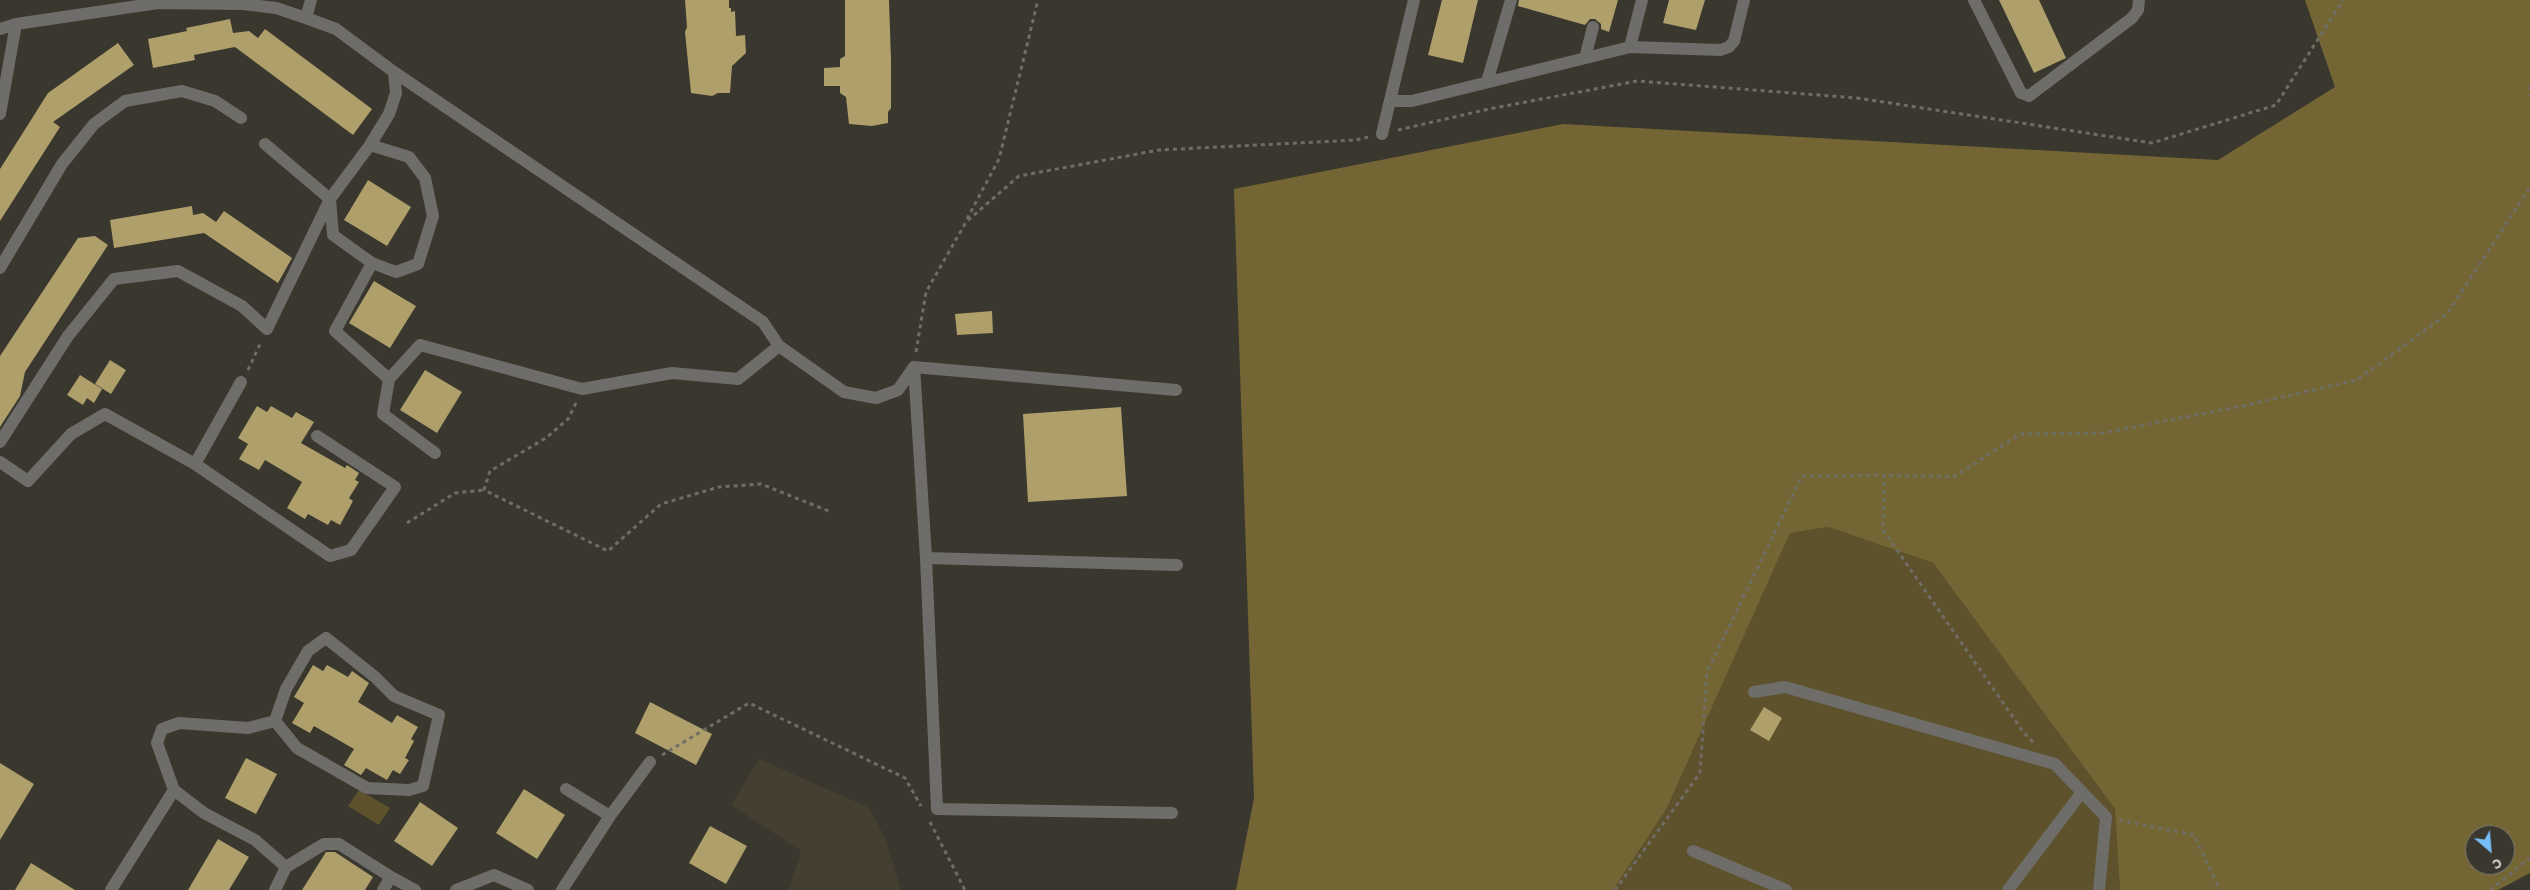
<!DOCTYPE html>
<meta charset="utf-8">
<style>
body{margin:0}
#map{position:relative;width:2530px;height:890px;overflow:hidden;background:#39372e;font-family:Overpass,sans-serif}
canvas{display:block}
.north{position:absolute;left:2465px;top:825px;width:50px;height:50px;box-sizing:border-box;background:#39372e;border:1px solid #7d7b73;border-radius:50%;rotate:153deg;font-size:14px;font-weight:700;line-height:20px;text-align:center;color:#e2e1db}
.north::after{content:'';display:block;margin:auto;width:18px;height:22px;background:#78bff8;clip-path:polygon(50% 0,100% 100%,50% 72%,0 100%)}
</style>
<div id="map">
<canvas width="2530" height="890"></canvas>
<div class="north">С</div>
</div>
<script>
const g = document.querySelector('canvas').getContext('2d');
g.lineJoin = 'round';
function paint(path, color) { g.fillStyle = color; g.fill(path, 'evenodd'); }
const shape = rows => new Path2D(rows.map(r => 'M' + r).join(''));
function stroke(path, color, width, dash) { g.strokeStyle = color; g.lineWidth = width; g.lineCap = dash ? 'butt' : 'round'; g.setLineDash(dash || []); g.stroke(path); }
paint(shape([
 [759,759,868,807,884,835,901,890,789,890,801,851,731,805]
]), '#443f31');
paint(shape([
 [1828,527,1933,563,2116,810,2120,890,1613,890,1667,808,1790,533],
 [359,790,390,808,379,825,348,806]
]), '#5d522c');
paint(shape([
 [2305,0,2530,0,2530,873,2498,890,2120,890,2115,809,1933,563,1828,527,1790,533,1667,808,1613,890,1236,890,1254,798,1234,189,1563,124,2218,160,2335,87],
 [2475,835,2505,835,2505,865,2475,865]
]), '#746634');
paint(shape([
 [685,0,729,0,729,8,731,8,731,12,735,11,736,36,745,35,746,53,732,66,730,93,718,93,712,96,691,93,685,32,687,27],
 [845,0,889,0,891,60,891,108,888,112,888,123,872,126,849,124,846,97,840,93,840,86,824,86,824,68,840,67,840,59,845,56],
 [1442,0,1478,0,1463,63,1428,55],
 [1519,0,1618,0,1609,32,1601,29,1601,24,1595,19,1590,19,1585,25,1518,6],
 [1669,0,1705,0,1696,30,1663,23],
 [1999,0,2039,0,2066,58,2034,73],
 [230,19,233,33,249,31,258,38,265,29,372,109,353,135,235,47,194,55,195,60,153,68,148,39,187,31,186,28],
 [118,43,134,65,53,122,60,127,0,221,0,169,48,93],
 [368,180,411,207,387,246,344,220],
 [192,206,193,215,203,213,216,222,224,211,292,258,278,283,204,233,114,248,110,220],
 [95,236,108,245,25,372,20,396,0,427,0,356,78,238],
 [374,281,416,306,390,348,349,323],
 [992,311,993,333,957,335,955,314],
 [110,360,126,370,111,394,95,384],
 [425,370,462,392,437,433,400,410],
 [80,375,102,389,94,403,87,398,83,405,67,395],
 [257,406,267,412,271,406,292,418,296,412,314,422,301,443,345,468,347,465,359,473,355,480,359,482,349,498,353,501,340,525,331,520,328,525,308,514,305,519,287,508,302,482,265,460,259,470,239,459,248,444,238,438],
 [1121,407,1127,496,1028,502,1023,414],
 [313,665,323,671,327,665,348,677,352,671,369,683,358,702,392,723,397,715,418,727,411,739,414,741,405,758,409,760,400,774,393,770,387,780,366,768,361,775,344,765,354,749,314,726,310,733,292,723,304,703,294,697],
 [650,702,712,734,696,765,635,733],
 [1764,707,1782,718,1769,741,1750,730],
 [246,758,277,774,256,814,225,798],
 [0,763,34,784,0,840],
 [524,789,565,815,537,859,496,833],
 [420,802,458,828,432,866,394,841],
 [710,826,747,846,726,884,689,863],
 [218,839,249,857,229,890,188,890],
 [326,852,335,852,373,877,365,890,302,890],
 [31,863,75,890,15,890]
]), '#ae9f6b');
stroke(shape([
 [2530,86,2530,96],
 [1398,130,1489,109,1637,81,1857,98,2152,143,2276,105,2343,0],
 [967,219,999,159,1038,0],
 [916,352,926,292,966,222,1019,176,1159,150,1356,140,1368,137],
 [248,370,261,342],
 [576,403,568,419,546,438,490,471,484,490,608,551,661,504,719,487,761,484,831,512],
 [407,523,455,493,484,490],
 [2033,742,2024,733,1883,530,1884,475,1954,477,2020,434,2103,433,2242,406,2357,380,2447,314,2530,187],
 [662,755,749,703,905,778,921,806],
 [2119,820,2194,835,2220,890],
 [930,822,965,890],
 [1615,890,1700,773,1707,672,1802,476,1884,475],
 [2490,890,2530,858]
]), '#6f6d65', 3, [4, 4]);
stroke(shape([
 [1974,0,2021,93,2029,96,2132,18,2138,10,2139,0],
 [306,18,336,29,394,72,763,322,779,346,844,392,876,398,898,390,914,367],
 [0,29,16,24,158,3,243,4,276,8,306,18,311,0],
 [1630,47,1721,50,1729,47,1734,41,1744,0],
 [1585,58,1593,27],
 [394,72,396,93,389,114,370,145,330,199,333,235,372,263,335,331,389,379,383,414,435,453],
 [1487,82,1511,0],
 [1390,101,1412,101,1630,47,1642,0],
 [0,114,16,24],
 [1382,134,1414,0],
 [370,145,409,157,425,178,433,216,418,264,396,272,372,263],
 [0,268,62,164,94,124,125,101,182,91,215,101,241,118],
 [914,367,926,558,937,809,1172,813],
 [914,367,1176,390],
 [389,379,420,345,582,389,672,373,738,379,779,346],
 [0,442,68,336,114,279,178,271,242,306,267,329,330,199,265,144],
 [0,462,28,481,71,434,105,414,195,464,241,382],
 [195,464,330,556,351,550,395,487,317,436],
 [926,558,1177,565],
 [326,638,375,677,394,696,439,715,423,786,409,790,367,788,297,748,275,721,286,689,308,651,326,638],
 [1754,692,1785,687,2055,764,2106,817,2099,890],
 [566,789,610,816,650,762],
 [1693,851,1786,890],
 [286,867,324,844,339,844,391,877,383,890],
 [391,877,415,890],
 [111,890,174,790],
 [275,890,286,867,255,840,204,813,174,790,157,743,162,729,179,723,248,728,275,721],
 [456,890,494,875,528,890],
 [562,890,610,816],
 [2008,890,2082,792]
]), '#6e6d69', 12);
</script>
